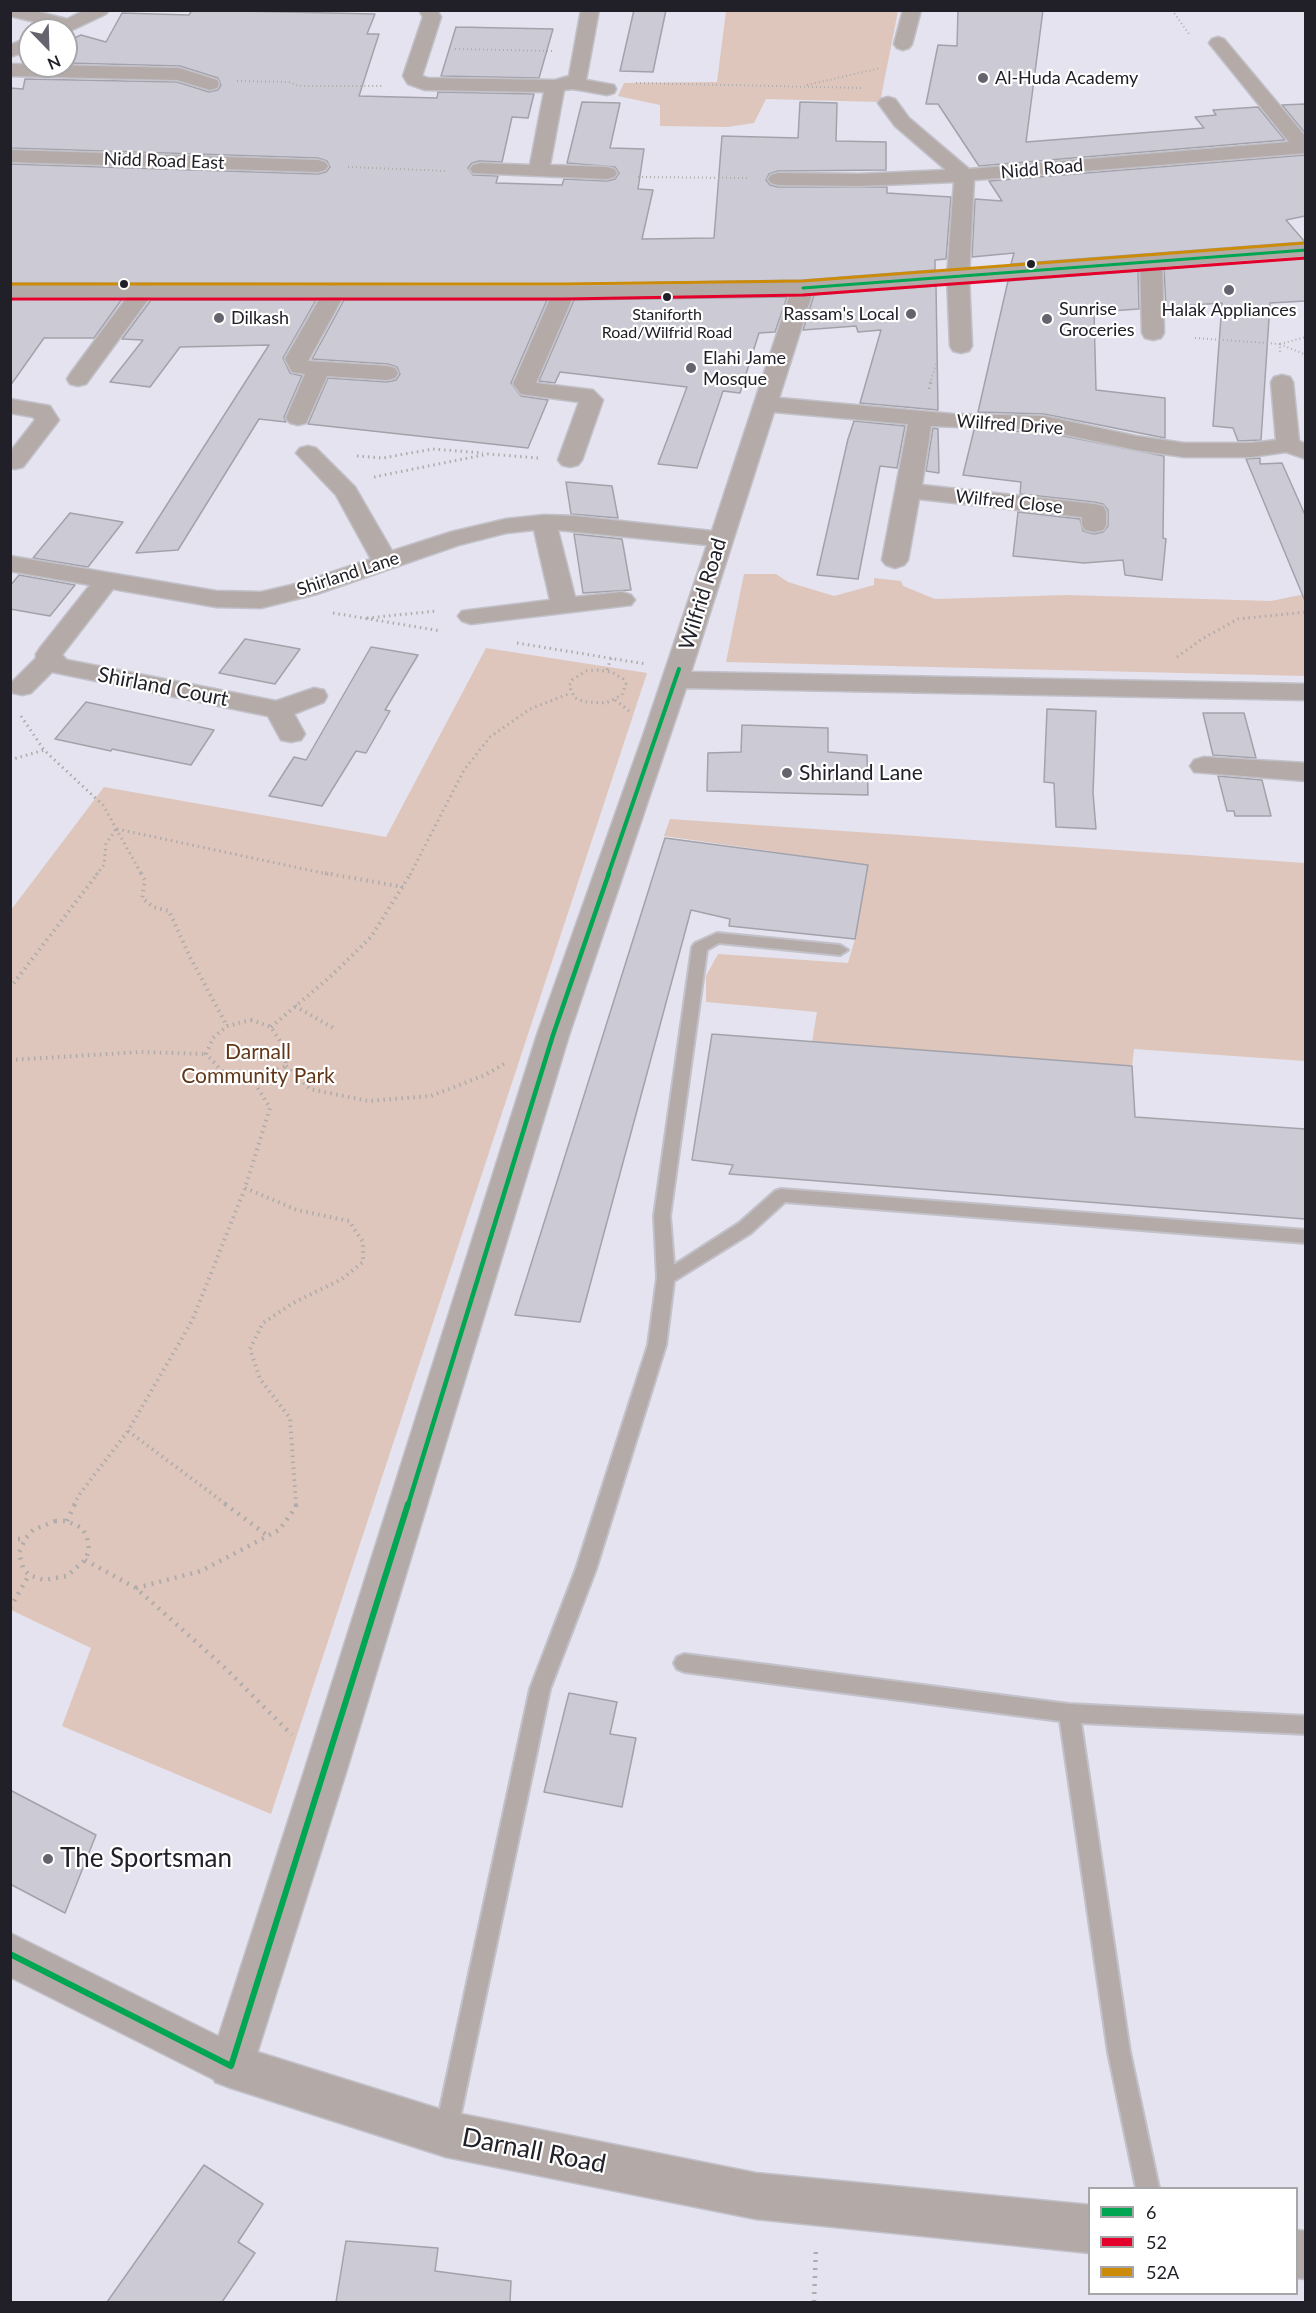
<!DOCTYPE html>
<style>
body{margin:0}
#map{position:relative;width:1316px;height:2313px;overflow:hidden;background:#e4e3ef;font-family:Lato,sans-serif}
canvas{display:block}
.frame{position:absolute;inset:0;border:12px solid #212028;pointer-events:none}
.legend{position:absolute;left:1088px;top:2187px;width:210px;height:108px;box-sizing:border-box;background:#fff;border:2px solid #a6a6a9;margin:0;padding:8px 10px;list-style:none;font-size:18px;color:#212028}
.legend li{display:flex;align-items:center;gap:12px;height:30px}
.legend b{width:30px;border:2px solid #a6a6a9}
.north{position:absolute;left:18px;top:18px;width:60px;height:60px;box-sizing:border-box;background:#fff;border:2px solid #a6a6a9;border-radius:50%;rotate:157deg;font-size:16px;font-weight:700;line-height:24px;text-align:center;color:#212028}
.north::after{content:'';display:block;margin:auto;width:21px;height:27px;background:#65646e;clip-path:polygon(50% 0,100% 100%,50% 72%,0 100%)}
</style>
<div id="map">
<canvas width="1316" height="2313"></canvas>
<div class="frame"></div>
<ul class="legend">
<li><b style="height:8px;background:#00a651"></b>6</li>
<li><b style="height:8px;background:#e4002b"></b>52</li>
<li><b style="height:8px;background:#cc8b08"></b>52A</li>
</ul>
<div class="north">N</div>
</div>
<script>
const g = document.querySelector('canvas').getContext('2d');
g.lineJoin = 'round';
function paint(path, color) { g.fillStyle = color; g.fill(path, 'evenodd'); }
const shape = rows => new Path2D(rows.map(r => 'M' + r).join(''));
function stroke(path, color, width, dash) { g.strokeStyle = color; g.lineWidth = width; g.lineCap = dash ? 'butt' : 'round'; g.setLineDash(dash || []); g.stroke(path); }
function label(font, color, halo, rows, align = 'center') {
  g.font = font + ' Lato,sans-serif'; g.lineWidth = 4.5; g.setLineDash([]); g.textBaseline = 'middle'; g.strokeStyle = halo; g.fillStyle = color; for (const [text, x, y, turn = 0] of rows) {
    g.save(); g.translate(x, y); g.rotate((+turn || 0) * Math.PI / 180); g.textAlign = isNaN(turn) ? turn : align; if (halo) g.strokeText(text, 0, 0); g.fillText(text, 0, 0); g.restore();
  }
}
paint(shape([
 [726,11,898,11,880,102,766,99,754,123,727,127,660,126,660,105,618,96,624,83,717,82],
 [744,574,776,574,788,582,834,596,874,585,874,578,901,581,903,586,935,599,1067,595,1271,601,1305,594,1305,676,726,662],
 [486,648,647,673,271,1814,62,1726,91,1648,11,1610,11,910,104,787,386,837],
 [670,819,1305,863,1305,1061,1134,1049,1132,1066,812,1042,817,1012,706,1002,706,976,718,954,848,963,855,939,868,865,664,836]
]), '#dec6bc');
const building = shape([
 [192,10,375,14,367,34,379,34,359,96,437,98,438,92,534,94,528,118,512,117,502,162,479,161,472,163,468,168,473,175,498,176,496,183,562,185,564,179,607,181,615,179,619,173,615,167,567,163,582,102,620,103,610,148,644,149,638,189,653,190,642,239,714,238,722,136,798,138,800,102,837,103,836,141,886,142,886,170,778,171,769,174,766,180,770,185,778,187,887,187,887,193,951,197,946,259,935,260,935,270,803,280,564,284,10,283,10,164,318,174,326,172,330,167,327,161,318,158,10,148,10,88,23,89,25,79,177,82,209,92,218,90,221,85,218,78,180,66,66,63,66,42,81,35,106,42,122,13,189,15,192,10],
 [634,10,666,10,653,72,620,71,634,10],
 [958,10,1043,10,1026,142,1204,128,1195,117,1216,115,1213,110,1258,107,1285,140,979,166,938,104,926,104,938,45,957,46,958,10],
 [456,27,553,29,539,78,441,76,456,27],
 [1305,104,1305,133,1282,105,1305,104],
 [1305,155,1305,216,1286,220,1305,242,1011,264,1014,253,972,257,975,199,1002,201,989,181,1305,155],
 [1305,258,1305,301,1270,303,1261,440,1238,441,1233,428,1213,426,1222,303,1166,307,1164,269,1305,258],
 [1138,271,1139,309,1094,312,1096,390,1165,398,1165,438,1044,414,978,412,1008,281,1138,271],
 [936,286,938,410,860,403,881,330,858,332,856,326,803,330,814,295,936,286],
 [787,297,775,332,759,333,740,393,723,391,697,468,658,464,687,387,560,372,555,383,539,381,574,300,787,297],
 [10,299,122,299,94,338,44,338,10,386,10,299],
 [151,300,316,300,283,358,290,373,302,376,284,417,286,422,259,419,178,550,136,553,269,345,180,347,150,387,110,382,143,340,122,339,151,300],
 [344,300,547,300,511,383,521,396,548,400,528,448,308,424,328,378,387,382,396,380,400,374,397,367,388,364,312,359,344,300],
 [854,421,905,426,897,468,880,466,858,579,817,575,848,439,854,421],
 [933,428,938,429,939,473,926,471,933,428],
 [974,430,1044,432,1164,456,1163,538,1166,539,1162,580,1125,575,1123,560,1084,563,1013,556,1018,512,1080,519,1083,531,1094,534,1103,532,1108,526,1108,510,1103,504,1094,502,1020,494,1021,482,963,475,974,430],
 [1260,458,1260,464,1282,463,1305,515,1305,601,1246,459,1260,458],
 [566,482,612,486,618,518,571,514,566,482],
 [70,513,123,522,88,567,33,558,70,513],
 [574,534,622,539,631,590,583,593,574,534],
 [19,575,75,585,50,616,10,609,10,586,19,575],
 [245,639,300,649,275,684,219,673,245,639],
 [371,647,418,655,385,710,390,711,366,753,356,751,322,806,269,796,294,757,306,760,371,647],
 [86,702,214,730,191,765,112,749,111,751,55,739,86,702],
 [1047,709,1096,711,1093,793,1096,829,1056,827,1054,783,1044,782,1047,709],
 [1203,713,1244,713,1256,758,1213,755,1203,713],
 [742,725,828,728,828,752,867,755,868,795,707,791,708,753,741,752,742,725],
 [1218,776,1262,780,1271,816,1235,816,1234,811,1227,811,1218,776],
 [665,838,868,865,855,939,729,926,730,919,691,910,580,1322,515,1315,665,838],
 [712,1034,1132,1066,1135,1117,1305,1129,1305,1219,729,1174,733,1165,692,1160,712,1034],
 [569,1693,617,1702,610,1734,636,1738,622,1807,544,1792,569,1693],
 [10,1790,96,1835,65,1913,10,1884,10,1790],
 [204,2165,263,2204,238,2242,255,2253,222,2302,107,2302,204,2165],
 [346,2241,438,2248,435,2271,511,2281,510,2302,336,2302,346,2241]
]);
paint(building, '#cccbd5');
stroke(building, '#a3a2ab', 1.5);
const lane = shape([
 [717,933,840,945,848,950,840,955,719,943,707,950,670,1216,674,1265,739,1223,775,1191,781,1189,1306,1230,1306,1243,785,1202,751,1233,674,1281,666,1345,596,1569,550,1689,457,2132,454,2140,446,2143,438,2140,435,2132,530,1689,576,1569,648,1345,657,1278,654,1216,692,947,695,943,717,933],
 [684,1654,1069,1704,1306,1716,1306,1734,1081,1723,1130,2052,1159,2188,1136,2188,1108,2052,1060,1721,684,1672,677,1669,674,1663,677,1657,684,1654]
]);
const street = shape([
 [10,10,31,10,67,19,85,10,109,10,106,14,66,33,66,30,49,30,52,26,10,16,10,10],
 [419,10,437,10,441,17,422,76,428,78,555,80,569,76,581,10,599,10,586,80,614,85,616,89,614,93,607,95,573,89,564,90,550,165,607,167,614,169,617,173,614,177,607,179,473,173,470,169,473,165,480,163,530,165,544,92,425,90,408,84,403,76,423,17,419,10],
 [903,10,921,10,912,44,909,48,903,50,897,48,894,44,903,10],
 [30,37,30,50,10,57,10,45,30,37],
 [1218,37,1224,39,1306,137,1306,153,974,180,969,277,972,346,969,351,961,353,953,351,950,346,947,277,954,182,859,186,778,185,771,183,768,179,771,175,778,173,859,174,946,170,895,126,878,103,881,99,888,97,895,99,909,118,969,169,1289,142,1209,43,1212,39,1218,37],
 [10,64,179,68,217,80,219,84,217,88,210,90,177,80,10,76,10,64],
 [10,150,318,160,325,162,328,166,325,170,318,172,10,162,10,150],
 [1151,255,1159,256,1162,261,1164,333,1161,338,1153,340,1145,338,1142,333,1140,261,1143,256,1151,255],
 [803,282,811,283,814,288,779,398,953,414,1044,416,1136,436,1184,443,1251,443,1276,440,1271,382,1274,377,1282,375,1290,377,1293,382,1299,441,1306,444,1306,459,1286,452,1251,457,1184,457,1136,450,1044,430,931,426,922,485,1094,504,1103,506,1106,511,1106,525,1103,530,1094,532,1085,530,1082,525,1082,517,919,499,908,560,904,565,895,568,886,565,882,560,908,424,774,412,691,672,1306,684,1306,700,686,688,569,1035,347,1769,253,2066,247,2082,231,2088,215,2082,209,2066,305,1769,537,1035,644,733,707,545,558,530,575,597,622,592,631,595,635,600,631,605,471,624,462,621,458,616,462,611,550,600,534,530,506,533,459,545,317,594,261,608,216,607,113,589,62,655,67,660,276,701,314,688,324,690,327,696,324,702,294,714,305,734,301,740,291,742,281,740,268,716,52,672,31,693,22,695,13,693,10,684,36,658,36,654,40,648,90,585,10,571,10,556,216,591,261,592,300,583,371,559,336,495,296,453,300,448,308,446,316,448,355,487,392,551,451,532,506,519,544,515,575,516,712,531,792,288,795,283,803,282],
 [144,284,152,285,155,290,86,384,78,386,70,384,67,379,70,374,136,285,144,284],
 [335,285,343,286,346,291,308,361,387,366,395,368,398,373,395,378,387,380,327,376,306,423,298,425,290,423,286,418,305,374,292,372,285,359,324,291,327,286,335,285],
 [564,286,572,287,575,292,536,383,593,390,603,400,582,460,578,465,570,467,562,465,558,460,579,402,521,394,513,384,553,292,556,287,564,286],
 [10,399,50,406,59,420,23,467,15,469,10,468,10,452,35,420,33,417,10,413,10,399],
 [1204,757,1306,763,1306,781,1194,772,1190,766,1194,760,1204,757]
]);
const secondary = shape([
 [1306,244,1306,256,803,294,564,298,10,297,10,285,564,286,803,282,1306,244],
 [10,1933,238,2046,446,2111,756,2173,1090,2205,1090,2253,756,2219,446,2157,231,2088,10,1977,10,1933],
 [1296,2230,1306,2231,1306,2279,1296,2278,1296,2230]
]);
stroke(lane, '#c2c1ca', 4);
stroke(street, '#c2c1ca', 3);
stroke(secondary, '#c2c1ca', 3);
stroke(shape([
 [1172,10,1189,34],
 [455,49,553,51],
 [237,81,289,82,299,86,384,86],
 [636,83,862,88],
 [807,85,881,68],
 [348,167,448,171],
 [638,177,748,178],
 [1195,338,1280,344,1280,354],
 [1280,344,1306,355],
 [1280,344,1306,337],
 [930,384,936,364]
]), '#b0abab', 2, [1, 3]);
stroke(shape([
 [929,389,931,382],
 [357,456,383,458,433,449,483,453],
 [374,477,488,454,538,458],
 [333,613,441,631],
 [367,618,437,611],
 [517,643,646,664],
 [1177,657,1202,639,1238,619,1306,612],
 [597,670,612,672,623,679,626,684,622,695,606,703,585,702,575,698,569,686,572,680,586,671,597,670],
 [607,670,611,658],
 [615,700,629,711],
 [21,716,44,750,103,805,142,875],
 [10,760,44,750],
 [117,829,332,875],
 [96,875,104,865,106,844,116,829],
 [410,875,464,770,490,737,530,709,571,693]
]), '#b0abab', 3, [1.5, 4]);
stroke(shape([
 [141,873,145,880,142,898,153,907,169,911,190,957,227,1026],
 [325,873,403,887],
 [10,988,98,873],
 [295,1006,333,1028],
 [251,1020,271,1027,285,1049,286,1066,253,1080,224,1073,206,1054,213,1038,227,1026,251,1020],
 [271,1027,330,977,371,937,411,873],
 [10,1060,140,1052,206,1054],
 [286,1066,310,1089,368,1101,431,1096,485,1075,504,1064],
 [245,1188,297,1210,349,1221,363,1242,363,1262,342,1279,293,1303,263,1323,250,1349,260,1379,290,1418,296,1505],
 [128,1431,227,1505],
 [74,1505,79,1495,128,1431,192,1321,245,1188,270,1108,253,1080]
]), '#b0abab', 4, [1.5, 4.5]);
stroke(shape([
 [225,1504,268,1536],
 [55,1521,67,1521,82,1528,87,1537,89,1550,85,1560,67,1576,44,1580,29,1575,23,1568,19,1553,25,1539,33,1530,55,1521],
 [67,1521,75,1504],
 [10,1539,25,1539],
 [85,1560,136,1588,224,1667,292,1735],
 [136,1588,201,1571,279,1530,296,1507,296,1504],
 [10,1608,29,1575],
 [814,2302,816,2247]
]), '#b0abab', 4.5, [2, 6]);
paint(lane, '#b4aba8');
paint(street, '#b4aba8');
paint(secondary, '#b3aaa8');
stroke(shape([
 [803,288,1306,250]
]), '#00a651', 3);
stroke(shape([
 [608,875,679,669]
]), '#00a651', 4);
stroke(shape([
 [408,1505,553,1035,609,873]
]), '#00a651', 4.5);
stroke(shape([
 [10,1954,231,2066,408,1504]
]), '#00a651', 6);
stroke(shape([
 [10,299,564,299,803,295,1306,258]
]), '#e4002b', 3);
stroke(shape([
 [10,284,564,284,803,281,1305,243]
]), '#cc8b08', 3);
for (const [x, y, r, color] of [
 [983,78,6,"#65646e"],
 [1031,264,5,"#212028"],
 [124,284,5,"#212028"],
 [1229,290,6,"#65646e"],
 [667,297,5,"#212028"],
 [911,314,6,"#65646e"],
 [219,318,6,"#65646e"],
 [1047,319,6,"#65646e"],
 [691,368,6,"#65646e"],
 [787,773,6,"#65646e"],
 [48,1859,6,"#65646e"]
]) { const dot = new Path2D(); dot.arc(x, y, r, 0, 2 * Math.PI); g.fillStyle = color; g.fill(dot); stroke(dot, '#fff', 2); }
label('16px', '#212028', '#fff', [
 ["Staniforth",667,315],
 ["Road/Wilfrid Road",667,333]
]);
label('18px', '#212028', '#fff', [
 ["Al-Huda Academy",995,78],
 ["Sunrise",1059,309],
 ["Groceries",1059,330],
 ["Halak Appliances",1229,310,"center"],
 ["Rassam's Local",899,314,"right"],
 ["Dilkash",231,318],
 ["Elahi Jame",703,358],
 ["Mosque",703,379]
], 'left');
label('18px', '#212028', '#fff', [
 ["Nidd Road East",164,161,2],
 ["Nidd Road",1042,169,-5],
 ["Wilfred Drive",1010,425,4],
 ["Wilfred Close",1009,502,6],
 ["Shirland Lane",348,574,-18]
]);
label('21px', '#212028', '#fff', [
 ["Wilfrid Road",703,594,-73],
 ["Shirland Court",163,687,11]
]);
label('21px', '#212028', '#fff', [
 ["Shirland Lane",799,773]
], 'left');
label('21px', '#623719', '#fff', [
 ["Darnall",258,1052],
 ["Community Park",258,1076]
]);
label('26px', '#212028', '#fff', [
 ["The Sportsman",60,1859]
], 'left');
label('26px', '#212028', '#fff', [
 ["Darnall Road",534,2151,11]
]);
</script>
